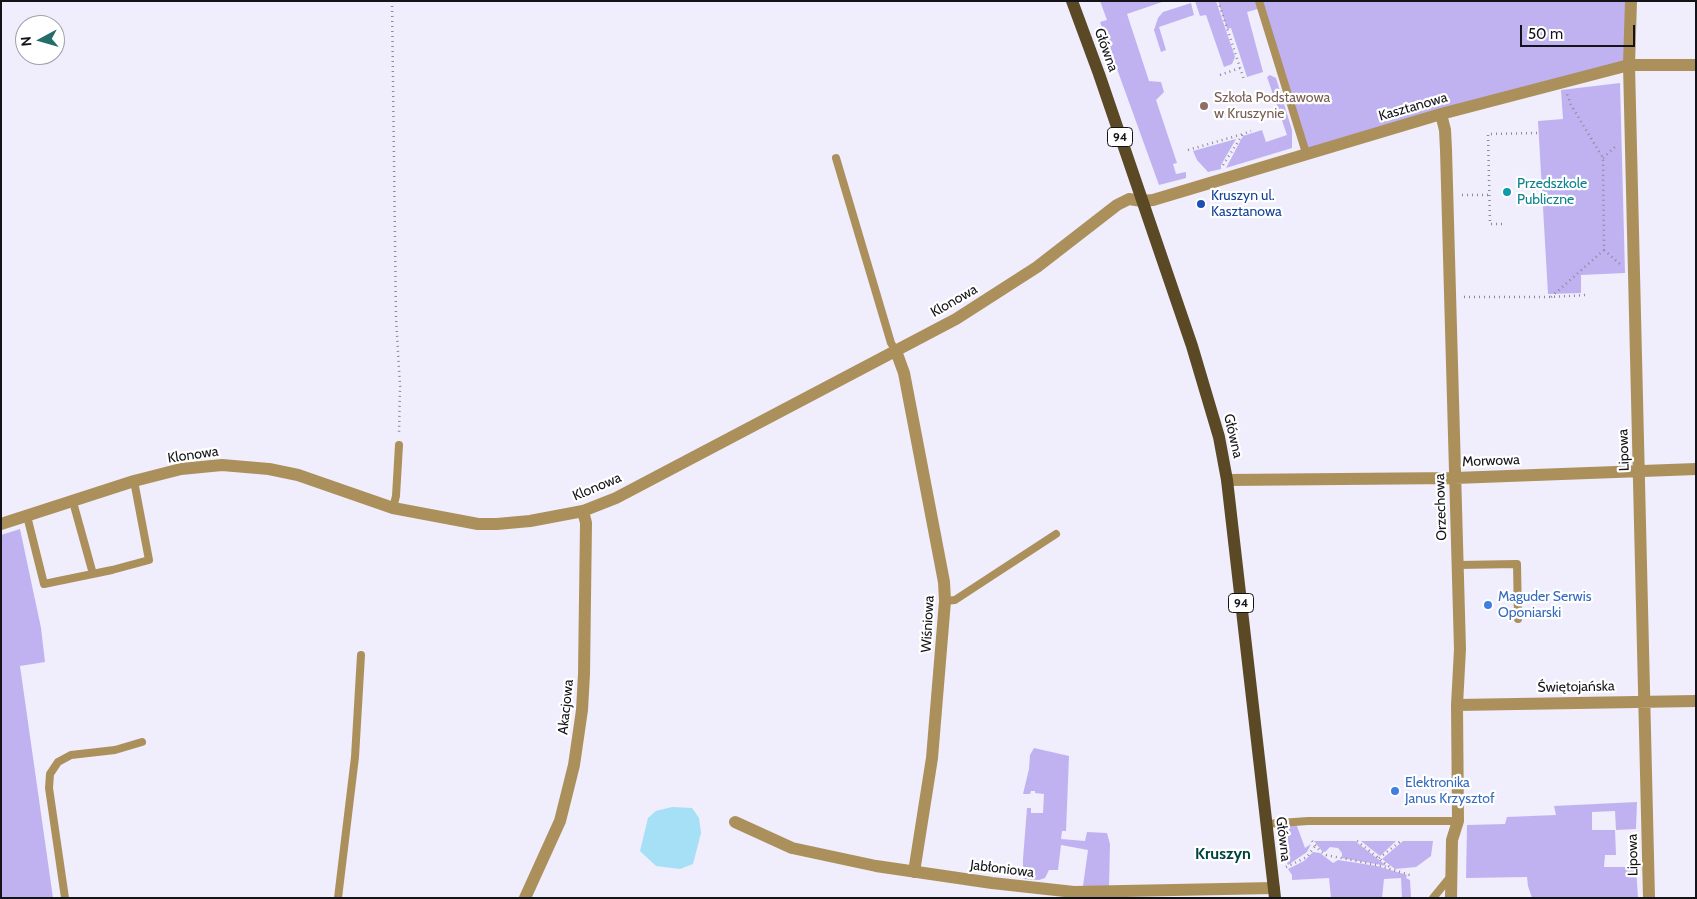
<!DOCTYPE html>
<meta charset="utf-8">
<style>
body{margin:0}
#map{position:relative;width:1697px;height:899px;overflow:hidden;background:#f0edfc;font-family:Cabin,sans-serif}
canvas{display:block}
.frame{position:absolute;inset:0;border:2px solid #141319;pointer-events:none}
.north{position:absolute;left:15px;top:15px;width:50px;height:50px;box-sizing:border-box;background:#fff;border:1px solid #a1a1a3;border-radius:50%;rotate:264deg;font-size:14px;font-weight:700;line-height:20px;text-align:center;color:#141319}
.north::after{content:'';display:block;margin:auto;width:18px;height:22px;background:#236e6a;clip-path:polygon(50% 0,100% 100%,50% 72%,0 100%)}
.scale{position:absolute;left:1520px;top:25px;width:115px;height:22px;box-sizing:border-box;border:2px solid #141319;border-top:0;padding-left:6px;font-size:15px;line-height:18px;white-space:nowrap;color:#141319;-webkit-text-stroke:4px #fff;paint-order:stroke}
</style>
<div id="map">
<canvas width="1697" height="899"></canvas>
<div class="frame"></div>
<div class="north">N</div>
<div class="scale">50 m</div>
</div>
<script>
const g = document.querySelector('canvas').getContext('2d');
g.lineJoin = 'round';
function paint(path, color) { g.fillStyle = color; g.fill(path, 'evenodd'); }
const shape = rows => new Path2D(rows.map(r => 'M' + r).join(''));
function stroke(path, color, width, dash) { g.strokeStyle = color; g.lineWidth = width; g.lineCap = dash ? 'butt' : 'round'; g.setLineDash(dash || []); g.stroke(path); }
function label(font, color, halo, rows, align = 'center') {
  g.font = font + ' Cabin,sans-serif'; g.lineWidth = 4.5; g.setLineDash([]); g.textBaseline = 'middle'; g.strokeStyle = halo; g.fillStyle = color; for (const [text, x, y, turn = 0] of rows) {
    g.save(); g.translate(x, y); g.rotate((+turn || 0) * Math.PI / 180); g.textAlign = isNaN(turn) ? turn : align; if (halo) g.strokeText(text, 0, 0); g.fillText(text, 0, 0); g.restore();
  }
}
paint(shape([
 [1100,1,1165,1,1127,14,1149,81,1161,82,1164,92,1156,100,1177,163,1173,164,1176,174,1186,172,1186,178,1159,185,1100,22,1107,20],
 [1195,1,1216,1,1235,57,1232,64,1224,67,1206,15,1200,16],
 [1218,1,1631,1,1629,65,1306,153,1261,8,1247,12,1263,72,1247,77,1231,28,1227,29],
 [1191,3,1194,15,1159,27,1166,50,1161,52,1154,30,1158,18,1163,12],
 [1270,75,1276,78,1292,130,1292,148,1226,168,1243,136,1262,130,1266,142,1287,135,1267,77],
 [1620,83,1625,273,1581,275,1581,293,1548,294,1538,121,1563,119,1561,90],
 [1236,139,1221,165,1221,169,1208,172,1197,160,1193,151],
 [20,529,41,628,45,662,20,666,53,898,1,898,1,535],
 [1034,748,1069,756,1066,831,1062,831,1061,839,1085,841,1087,832,1107,833,1110,844,1109,887,1083,886,1088,850,1061,845,1058,870,1049,870,1045,878,1039,880,1024,879,1023,876,1023,859,1027,808,1031,808,1031,813,1043,813,1044,794,1035,793,1035,791,1031,791,1030,794,1023,794,1029,769,1030,755],
 [1637,802,1636,829,1616,830,1615,811,1592,812,1592,830,1615,830,1616,855,1605,855,1604,867,1636,867,1638,898,1532,898,1528,886,1527,877,1466,878,1467,825,1505,824,1507,817,1556,815,1554,806],
 [1293,825,1297,826,1305,848,1311,844,1307,852,1288,865,1281,849,1280,831,1283,827],
 [1314,841,1355,841,1387,866,1342,858,1342,853,1338,848,1330,847,1325,852,1322,851],
 [1361,841,1396,841,1380,856],
 [1403,841,1433,841,1431,856,1416,867,1395,869,1382,859],
 [1313,852,1320,853,1333,863,1338,860,1377,866,1407,875,1406,878,1410,880,1411,897,1402,898,1401,878,1384,879,1382,898,1331,898,1329,878,1292,880,1292,875,1288,869,1304,861]
]), '#c0b2f1');
paint(shape([
 [672,807,692,808,699,818,701,833,693,864,680,869,656,866,640,851,648,818,656,811]
]), '#a5e0f6');
stroke(shape([
 [392,1,396,318,400,386,399,434],
 [1218,1,1244,80],
 [1220,75,1240,68],
 [1188,150,1243,134],
 [1603,158,1617,145],
 [1223,165,1243,134,1251,131],
 [1462,195,1489,195],
 [1502,224,1490,224,1488,134,1538,133],
 [1604,250,1620,264],
 [1464,297,1551,297,1586,295],
 [1551,297,1604,250,1603,158,1571,105,1567,94],
 [1312,841,1320,851,1326,855,1377,865,1413,876],
 [1357,841,1391,868],
 [1379,858,1401,841],
 [1286,867,1307,857,1315,846]
]), '#8b8994', 2.5, [1, 4]);
stroke(shape([
 [1259,1,1306,153],
 [836,158,883,316,891,343,896,351],
 [73,502,93,574],
 [393,508,396,496,399,445],
 [27,516,44,584,112,570,149,560,134,481],
 [1458,565,1517,564,1518,619],
 [945,601,955,600,1056,534],
 [1266,824,1308,821,1458,821],
 [65,898,49,788,50,774,58,762,71,755,115,750,142,742],
 [338,898,355,757,361,655],
 [1433,898,1451,876]
]), '#ac905c', 8);
stroke(shape([
 [1631,1,1629,65,1649,898],
 [1441,114,1445,130,1446,150,1460,649,1457,705,1458,821,1452,840,1451,898],
 [896,351,904,373,944,582,945,601,932,758,914,872],
 [1227,480,1455,478,1696,469],
 [1,524,134,481,181,469,222,465,269,469,298,475,393,508,478,524,497,524,530,521,583,511,616,498,956,319,1037,267,1117,205,1129,199,1142,201,1153,200,1441,114,1629,65,1696,65],
 [1457,705,1696,701],
 [735,822,792,848,876,866,992,883,1074,892,1274,888],
 [525,898,560,821,574,765,582,710,584,674,586,523,583,511]
]), '#ac905c', 12);
stroke(shape([
 [1072,1,1099,74,1192,346,1219,437,1227,480,1275,898]
]), '#5b4824', 12);
for (const [x, y, r, color] of [
 [1204,106,5,"#8d6e63"],
 [1507,192,5,"#0f9aa8"],
 [1201,204,5,"#1a4fb4"],
 [1488,605,5,"#3f7fe0"],
 [1395,791,5,"#3f7fe0"]
]) { const dot = new Path2D(); dot.arc(x, y, r, 0, 2 * Math.PI); g.fillStyle = color; g.fill(dot); stroke(dot, '#fff', 2); }
for (const [x, y, w] of [
 [1120,137,25],
 [1241,603,25]
]) { const box = new Path2D(); box.roundRect(x - w / 2, y - 9.5, w, 19, 4); g.fillStyle = '#fff'; g.fill(box); stroke(box, '#141319', 1); }
label('bold 12px', '#141319', null, [
 ["94",1120,137],
 ["94",1241,603]
]);
label('14px', '#141319', '#fff', [
 ["Główna",1106,50,70],
 ["Kasztanowa",1413,107,-16],
 ["Klonowa",954,301,-30],
 ["Główna",1233,436,77],
 ["Lipowa",1624,450,-92],
 ["Klonowa",193,455,-8],
 ["Morwowa",1491,461,-2],
 ["Klonowa",597,487,-23],
 ["Orzechowa",1441,507,-92],
 ["Wiśniowa",928,624,-87],
 ["Świętojańska",1576,687,-1],
 ["Akacjowa",566,707,-84],
 ["Główna",1283,839,83],
 ["Lipowa",1633,855,-91],
 ["Jabłoniowa",1002,869,7]
]);
label('14px', '#785e54', '#fff', [
 ["Szkoła Podstawowa",1214,98],
 ["w Kruszynie",1214,114]
], 'left');
label('14px', '#0d838f', '#fff', [
 ["Przedszkole",1517,184],
 ["Publiczne",1517,200]
], 'left');
label('14px', '#164399', '#fff', [
 ["Kruszyn ul.",1211,196],
 ["Kasztanowa",1211,212]
], 'left');
label('14px', '#366cbe', '#fff', [
 ["Maguder Serwis",1498,597],
 ["Oponiarski",1498,613],
 ["Elektronika",1405,783],
 ["Janus Krzysztof",1405,799]
], 'left');
label('bold 16px', '#014441', '#fff', [
 ["Kruszyn",1223,854]
]);
</script>
